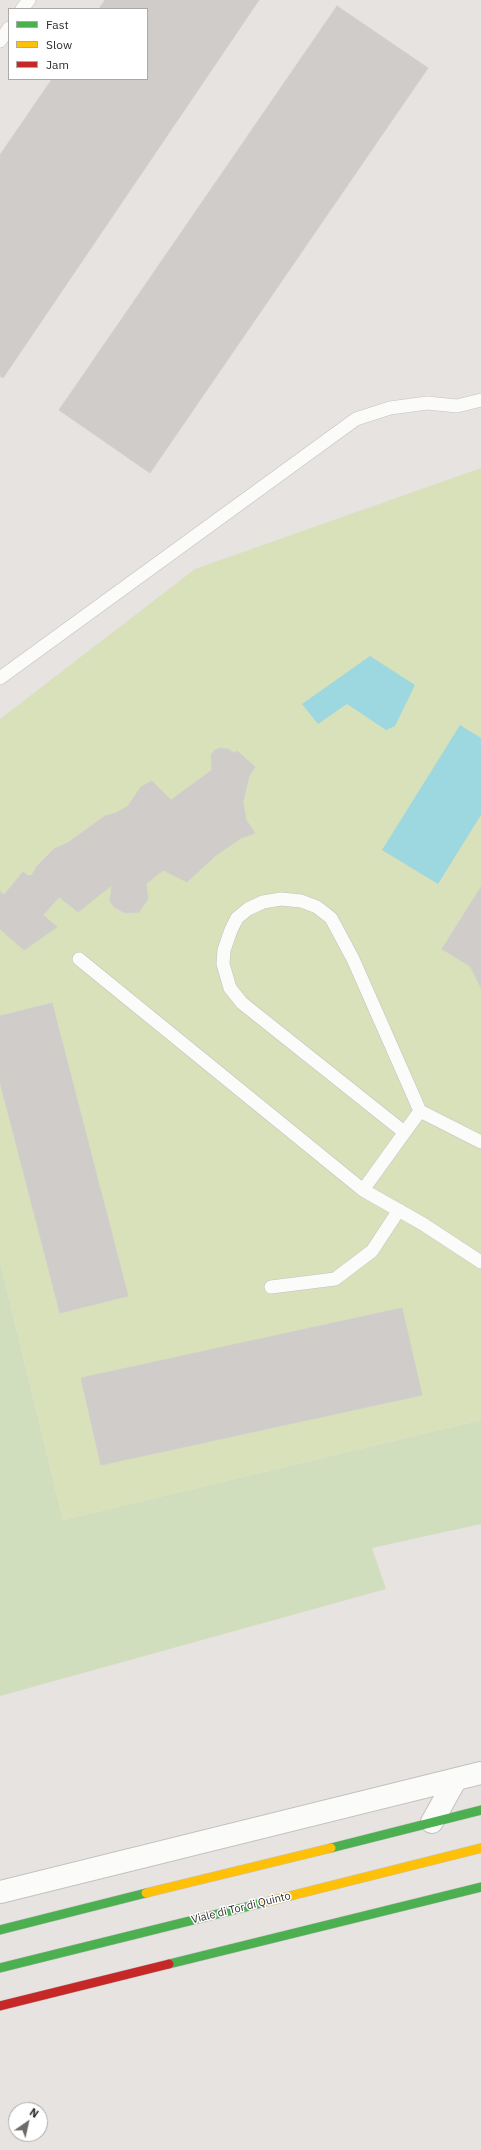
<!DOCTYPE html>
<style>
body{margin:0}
#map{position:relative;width:481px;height:2150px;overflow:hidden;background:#e7e3e0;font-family:"IBM Plex Sans",sans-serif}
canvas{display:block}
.legend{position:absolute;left:8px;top:8px;width:140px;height:72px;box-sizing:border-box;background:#fff;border:1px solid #aaa;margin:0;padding:5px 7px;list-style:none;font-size:12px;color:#2a2a2a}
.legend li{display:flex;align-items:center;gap:8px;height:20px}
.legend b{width:20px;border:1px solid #aaa}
.north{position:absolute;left:8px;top:2102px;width:40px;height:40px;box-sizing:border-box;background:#fff;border:1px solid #aaa;border-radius:50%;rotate:34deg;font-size:11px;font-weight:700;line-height:16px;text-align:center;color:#2a2a2a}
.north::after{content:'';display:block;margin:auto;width:14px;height:18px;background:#6c6b6a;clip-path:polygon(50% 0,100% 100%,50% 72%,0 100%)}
</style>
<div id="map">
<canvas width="481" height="2150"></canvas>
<ul class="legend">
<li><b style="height:5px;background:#4caf50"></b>Fast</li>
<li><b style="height:5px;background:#ffc107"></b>Slow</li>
<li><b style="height:5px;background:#c62828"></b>Jam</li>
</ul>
<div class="north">N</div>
</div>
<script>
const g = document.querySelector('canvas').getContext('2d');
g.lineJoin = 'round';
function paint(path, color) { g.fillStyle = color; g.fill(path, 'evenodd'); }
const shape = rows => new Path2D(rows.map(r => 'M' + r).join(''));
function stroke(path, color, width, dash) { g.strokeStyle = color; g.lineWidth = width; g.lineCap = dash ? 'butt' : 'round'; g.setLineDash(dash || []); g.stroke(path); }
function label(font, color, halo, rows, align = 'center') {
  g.font = font + ' "IBM Plex Sans",sans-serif'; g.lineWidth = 3; g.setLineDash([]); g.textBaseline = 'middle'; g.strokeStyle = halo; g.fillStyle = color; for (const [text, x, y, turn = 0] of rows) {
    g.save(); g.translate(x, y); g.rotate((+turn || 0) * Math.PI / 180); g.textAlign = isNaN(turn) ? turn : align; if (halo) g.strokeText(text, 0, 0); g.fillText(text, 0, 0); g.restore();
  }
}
paint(shape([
 [0,1262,63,1520,481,1420,481,1524,372,1548,386,1589,0,1696]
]), '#d0debd');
paint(shape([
 [481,468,481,1420,63,1520,0,1262,0,719,195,569]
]), '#d9e1bb');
paint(shape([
 [370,656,415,685,395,726,386,730,347,704,318,724,302,704],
 [460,725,481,738,481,815,438,884,382,850]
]), '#9dd8e0');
const building = shape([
 [105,0,259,0,3,378,0,376,0,155,52,79,147,79,147,9,99,9,105,0],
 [337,6,428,68,150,473,59,410,337,6],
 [221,748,228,749,234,753,237,751,255,767,249,776,243,802,246,820,255,833,241,838,215,856,187,882,163,870,146,884,148,899,139,912,125,913,114,907,110,901,112,885,78,912,59,897,43,915,57,927,24,950,0,929,0,891,4,895,23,872,28,876,32,875,37,866,54,849,69,842,105,816,116,813,128,806,141,787,152,781,171,800,212,770,211,755,215,750,221,748],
 [481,887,481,988,470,966,442,949,481,887],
 [52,1003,128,1296,60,1313,0,1082,0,1016,52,1003],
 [402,1308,422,1395,101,1465,81,1378,402,1308]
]);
paint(building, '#cfccc9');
stroke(building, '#d2cfcc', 1);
const lane = shape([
 [22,9,29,0],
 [0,41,9,28],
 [0,678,356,419,390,408,427,403,457,406,481,400],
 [79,959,363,1190],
 [404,1132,242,1003,230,988,223,964,224,950,231,930,237,918,248,909,263,902,281,899,301,901,317,907,331,918,353,959,420,1111],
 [481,1142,420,1111,363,1190,423,1224,481,1262],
 [271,1287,335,1279,372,1251,399,1210]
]);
const street = shape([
 [432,1822,456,1779],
 [0,1892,481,1773]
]);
const fast = shape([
 [331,1848,481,1810],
 [0,1930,146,1893],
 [169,1964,481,1887],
 [0,1968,262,1903]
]);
const slow = shape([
 [146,1893,331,1848],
 [262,1903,481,1848]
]);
const jam = shape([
 [0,2006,169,1964]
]);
stroke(lane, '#c2c1c1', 14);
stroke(street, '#c2c1c1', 24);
stroke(fast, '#c2c1c1', 10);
stroke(slow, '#c2c1c1', 10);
stroke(jam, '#c2c1c1', 10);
stroke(lane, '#fbfbfa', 13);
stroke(street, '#fbfbfa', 22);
stroke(fast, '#4caf50', 9);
stroke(slow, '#ffc107', 9);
stroke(jam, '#c62828', 9);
label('11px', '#2a2a2a', '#fff', [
 ["Viale di Tor di Quinto",241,1908,-14]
]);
</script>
